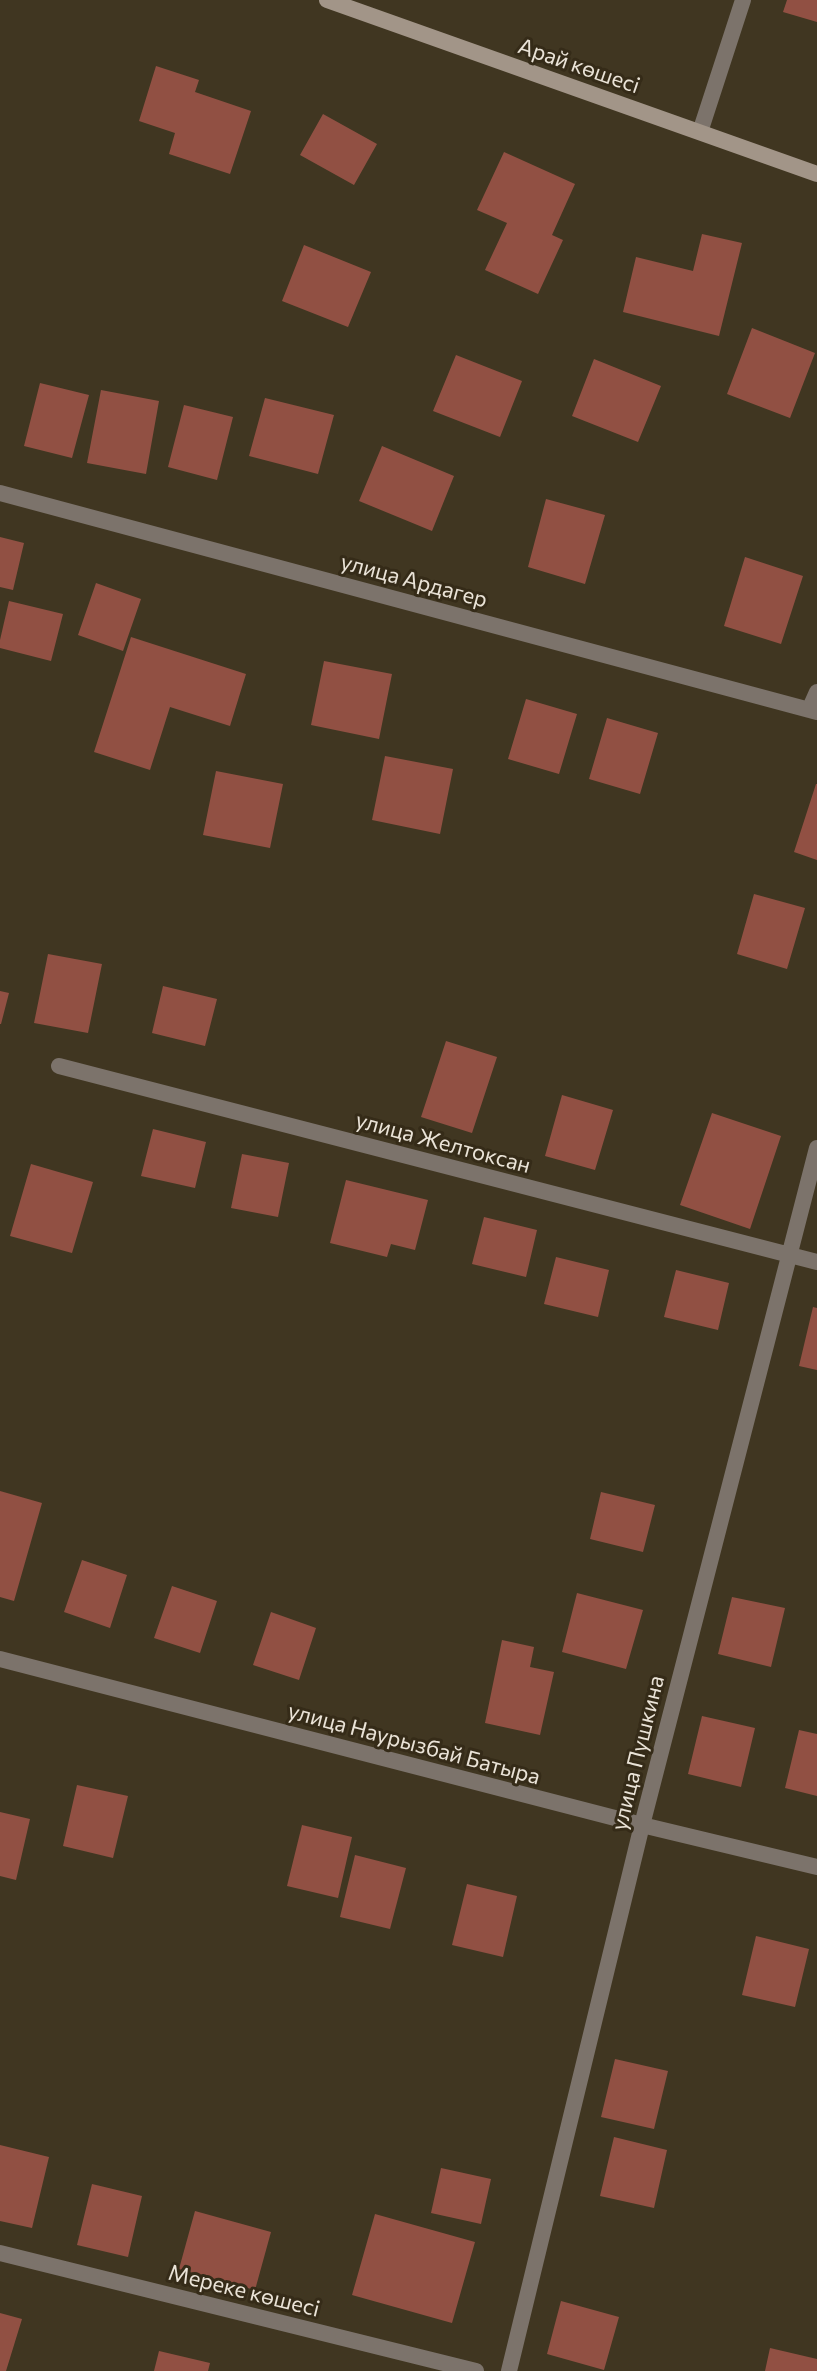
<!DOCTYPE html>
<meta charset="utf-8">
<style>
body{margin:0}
canvas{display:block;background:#403621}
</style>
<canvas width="817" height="2371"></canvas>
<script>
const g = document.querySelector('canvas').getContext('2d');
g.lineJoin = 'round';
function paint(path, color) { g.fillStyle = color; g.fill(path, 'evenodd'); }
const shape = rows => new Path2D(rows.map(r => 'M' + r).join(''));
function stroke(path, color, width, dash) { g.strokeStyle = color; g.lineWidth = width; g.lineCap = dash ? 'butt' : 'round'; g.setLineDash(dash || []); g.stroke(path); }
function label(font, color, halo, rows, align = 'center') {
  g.font = font + ' Commissioner,sans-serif'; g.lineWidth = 6; g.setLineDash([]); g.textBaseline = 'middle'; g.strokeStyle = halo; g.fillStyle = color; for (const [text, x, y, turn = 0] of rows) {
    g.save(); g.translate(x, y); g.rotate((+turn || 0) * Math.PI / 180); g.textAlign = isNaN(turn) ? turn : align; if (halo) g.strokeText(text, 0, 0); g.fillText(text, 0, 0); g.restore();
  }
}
paint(shape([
 [787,0,817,0,817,22,783,12],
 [156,66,199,80,195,92,251,111,230,174,169,154,175,133,139,121],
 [323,114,377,144,354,185,300,155],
 [504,152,575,184,552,235,563,240,538,294,485,270,507,223,477,210],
 [702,234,742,243,719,336,623,312,636,257,693,271],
 [304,245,371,272,348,327,282,301],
 [752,328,815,353,790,418,727,394],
 [456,355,522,381,500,437,433,411],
 [594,359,661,386,638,442,572,416],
 [40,383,89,395,72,458,24,446],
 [101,390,159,401,146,474,87,463],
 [265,398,334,415,318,474,249,456],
 [184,405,233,417,217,480,168,467],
 [382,446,454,476,432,531,359,501],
 [546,499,605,515,585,584,528,567],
 [0,537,24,543,13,590,0,587],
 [745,557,803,576,781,644,724,626],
 [96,583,141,599,123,651,78,635],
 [9,601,63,614,51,661,0,648,0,640],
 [131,637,246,674,230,726,170,707,150,770,94,752],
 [324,661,392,674,379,739,311,725],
 [526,699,577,714,559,774,508,759],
 [607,718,658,733,640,794,589,779],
 [385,756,453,769,440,834,372,820],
 [216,771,283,784,270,848,203,835],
 [816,784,817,784,817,860,794,852],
 [754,894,805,908,787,969,737,954],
 [48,954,102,964,88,1033,34,1023],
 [163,986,217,999,205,1046,152,1033],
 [0,991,9,993,1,1024,0,1024],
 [446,1041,497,1057,472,1133,421,1117],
 [562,1095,613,1110,595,1170,545,1156],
 [712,1113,781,1136,750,1229,680,1205],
 [153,1129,206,1142,195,1188,141,1176],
 [242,1154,289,1163,278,1217,231,1208],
 [31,1164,93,1182,72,1253,10,1236],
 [346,1180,428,1200,415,1250,391,1244,387,1257,330,1243],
 [484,1217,537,1230,526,1277,472,1264],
 [556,1257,609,1270,598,1317,544,1304],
 [676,1270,729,1283,718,1330,664,1317],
 [813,1307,817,1308,817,1370,799,1366],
 [0,1491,42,1503,14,1601,0,1597],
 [601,1492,655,1505,643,1552,590,1539],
 [82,1560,127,1575,110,1628,64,1612],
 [172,1586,217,1601,200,1653,154,1638],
 [577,1593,643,1610,626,1669,562,1652],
 [732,1597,785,1608,771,1667,718,1654],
 [271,1612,316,1628,299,1680,253,1665],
 [502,1640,534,1647,530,1667,554,1672,540,1735,485,1723],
 [702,1716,755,1728,741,1787,688,1774],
 [799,1730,817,1734,817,1796,785,1788],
 [77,1785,128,1796,113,1858,63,1846],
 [0,1812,30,1819,16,1880,0,1876],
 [302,1825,352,1837,338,1898,287,1886],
 [355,1855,406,1868,390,1929,340,1917],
 [467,1884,517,1896,503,1957,452,1945],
 [756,1936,809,1949,795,2007,742,1995],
 [615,2059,668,2071,654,2129,601,2117],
 [614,2137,667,2150,654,2208,600,2196],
 [0,2145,49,2157,32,2228,0,2221],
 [441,2168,491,2179,481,2224,431,2213],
 [92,2184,142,2196,128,2257,77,2245],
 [195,2211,271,2232,255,2290,179,2269],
 [375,2214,475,2242,452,2323,352,2295],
 [561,2301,619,2317,604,2370,547,2354],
 [0,2313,22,2319,6,2371,0,2371],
 [770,2348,817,2359,817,2371,765,2371],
 [159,2351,210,2363,208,2371,154,2371]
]), '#915043');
stroke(shape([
 [700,132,743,0],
 [0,493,817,712],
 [809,710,817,692],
 [59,1066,817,1262],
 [0,1659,642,1825,817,1867],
 [0,2253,476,2371],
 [509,2371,642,1825,817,1148]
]), '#7c736b', 16);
stroke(shape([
 [327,0,817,174]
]), '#a29588', 16);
label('22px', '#eae3d7', '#352b18', [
 ["Арай көшесі",579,66,19],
 ["улица Ардагер",414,581,15],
 ["улица Желтоксан",443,1143,15],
 ["улица Наурызбай Батыра",414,1744,15],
 ["улица Пушкина",638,1753,-76],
 ["Мереке көшесі",244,2291,14]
]);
</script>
